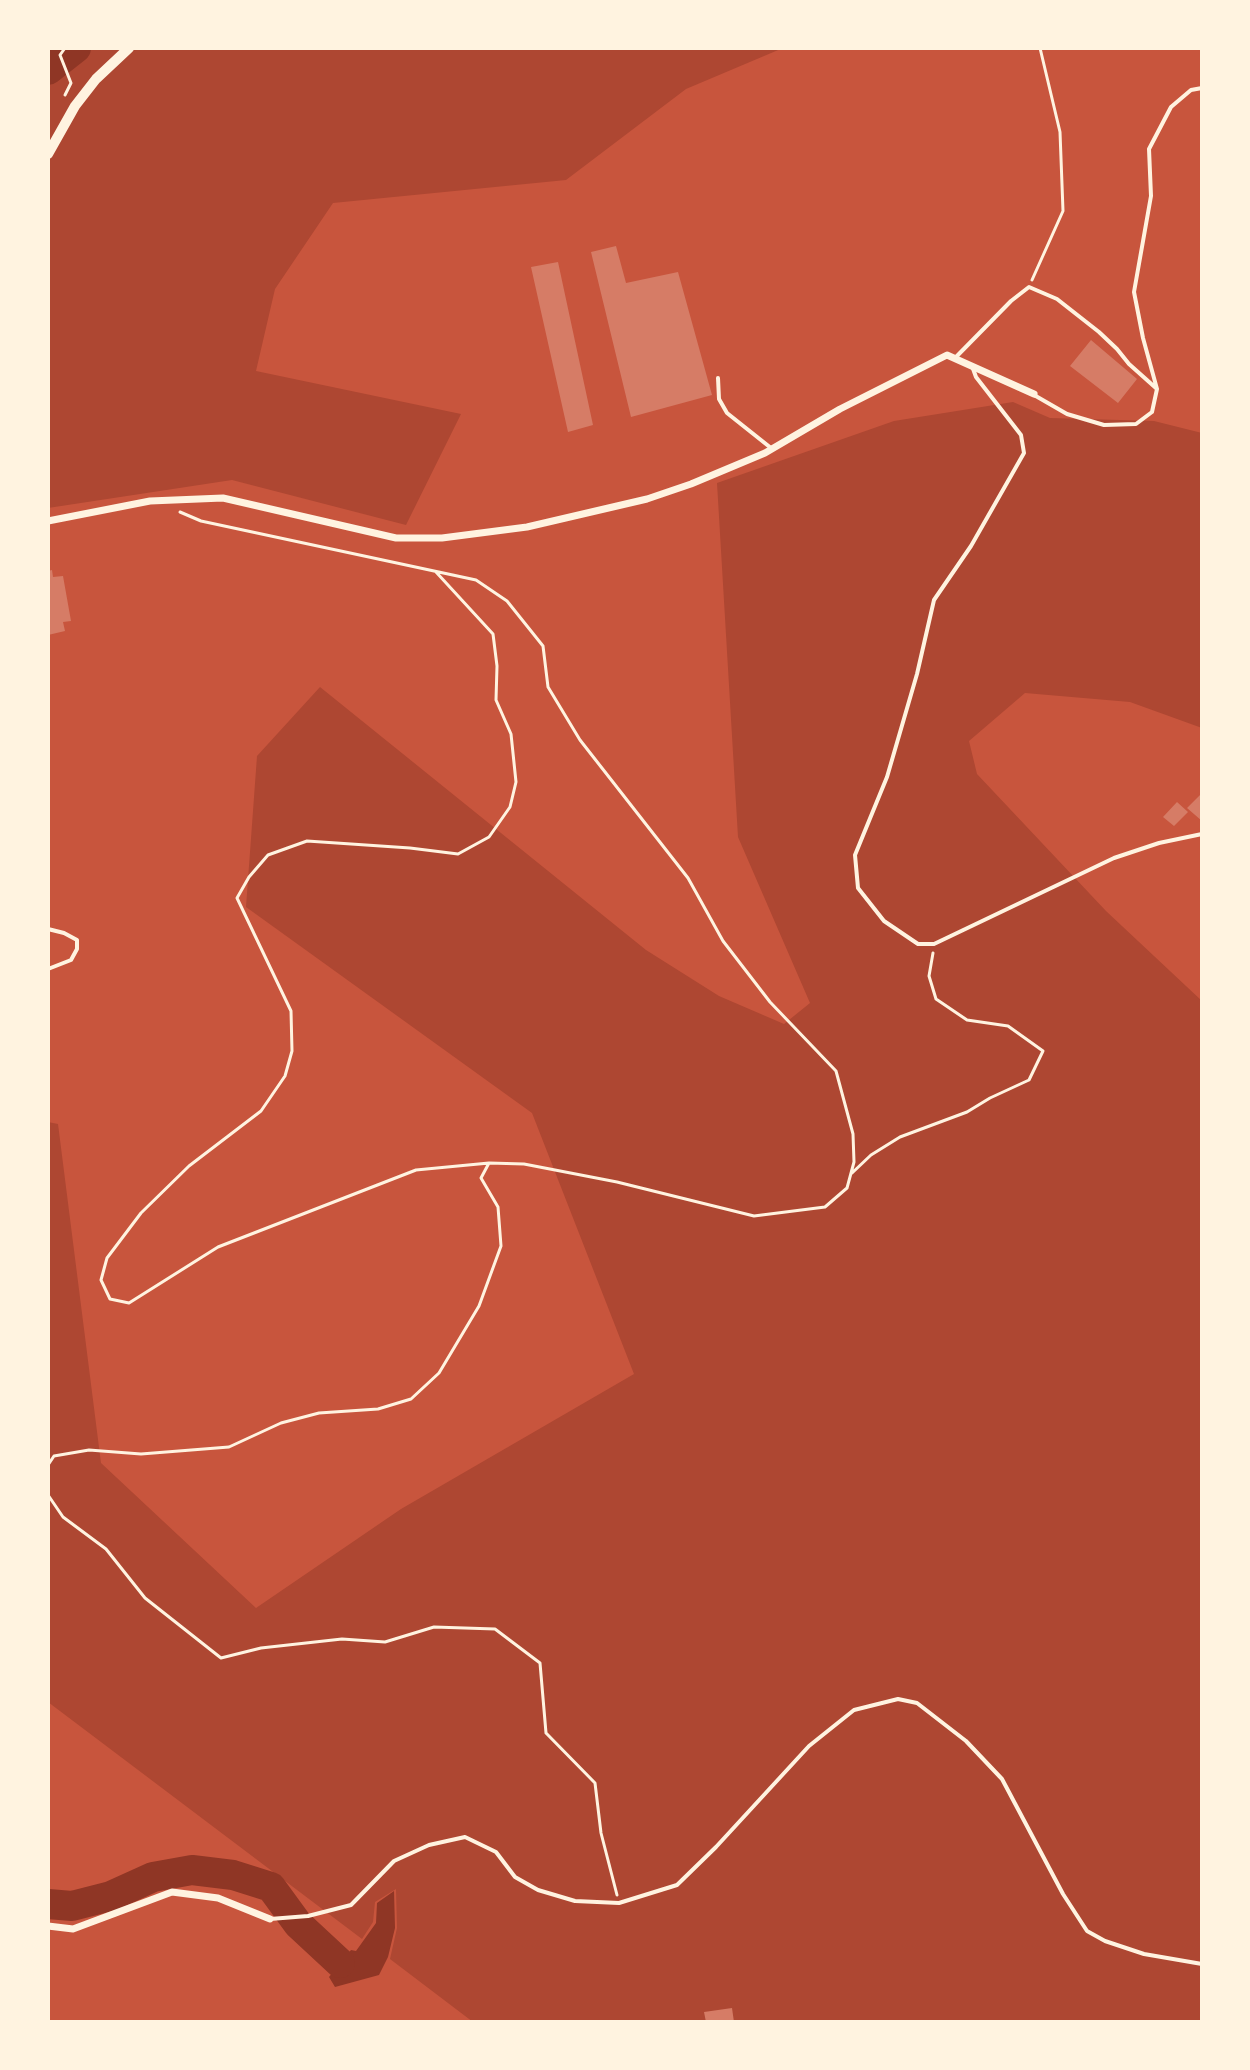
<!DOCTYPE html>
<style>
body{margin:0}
#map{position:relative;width:1250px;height:2070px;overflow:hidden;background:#c8553d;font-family:"Fira Sans Condensed",sans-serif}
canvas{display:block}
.frame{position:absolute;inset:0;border:50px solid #fff3e0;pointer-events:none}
</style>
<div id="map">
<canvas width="1250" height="2070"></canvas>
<div class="frame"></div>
</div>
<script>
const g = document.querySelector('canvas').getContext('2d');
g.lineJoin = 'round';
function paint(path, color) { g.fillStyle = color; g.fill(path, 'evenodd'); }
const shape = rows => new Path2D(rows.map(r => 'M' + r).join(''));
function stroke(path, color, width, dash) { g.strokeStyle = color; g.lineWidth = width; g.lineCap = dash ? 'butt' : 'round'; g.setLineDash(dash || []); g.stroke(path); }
paint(shape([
 [48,48,783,48,686,89,566,180,333,203,275,289,256,371,461,414,406,525,232,480,48,508],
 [1013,402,1050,418,1154,421,1202,433,1202,728,1130,702,1025,693,969,741,977,774,1106,911,1202,1001,1202,2022,473,2022,390,1959,397,1928,396,1889,375,1902,373,1922,362,1939,48,1702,48,1122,58,1124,101,1463,256,1608,401,1509,634,1374,532,1113,246,907,257,756,320,687,646,950,719,996,784,1024,810,1003,738,837,717,483,894,421]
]), '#ae4732');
paint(shape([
 [394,1891,395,1928,388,1957,379,1975,335,1987,329,1977,351,1950,356,1951,376,1923,377,1903]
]), '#8f3625');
stroke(shape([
 [48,70,76,48],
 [48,1904,72,1906,111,1896,153,1877,192,1870,233,1875,271,1887,298,1924,340,1963]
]), '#8f3625', 30);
paint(shape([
 [616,246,626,283,678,272,712,395,631,417,591,252],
 [558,262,593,425,568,432,531,267],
 [1091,340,1137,379,1118,403,1070,366],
 [52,570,53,577,63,576,71,621,63,622,65,631,48,635,48,571],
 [1202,793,1202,821,1187,808],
 [1177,802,1188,812,1174,826,1163,817],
 [732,2008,734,2022,706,2022,704,2012]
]), '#d67c66');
stroke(shape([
 [65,95,71,83,60,55,65,48],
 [1032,280,1063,211,1060,132,1040,48],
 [180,512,201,521,476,580,507,601,543,646,548,687,580,740,688,878,723,941,770,1002,836,1071,853,1134,854,1162,847,1188,825,1207,754,1216,617,1182,524,1164,489,1163,416,1170,218,1247,129,1303,110,1299,101,1280,107,1258,141,1213,189,1166,261,1111,285,1076,292,1051,291,1011,237,898,249,877,268,855,307,841,410,848,458,854,489,837,510,807,516,782,511,734,496,700,497,666,493,634,436,572],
 [852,1173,871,1155,900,1137,967,1112,990,1098,1029,1080,1043,1051,1008,1026,967,1020,936,999,929,976,933,953],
 [48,1465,54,1456,89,1450,141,1454,229,1447,281,1423,319,1413,378,1409,411,1399,439,1373,479,1306,501,1246,498,1207,481,1178,489,1163],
 [48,1495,63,1517,106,1549,145,1598,221,1658,261,1648,342,1639,385,1642,434,1627,495,1629,540,1663,546,1733,595,1783,601,1833,617,1895]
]), '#fff3e0', 3);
stroke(shape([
 [955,358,1011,301,1029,287,1057,299,1099,332,1117,349,1129,364,1157,389],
 [972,366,976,377,1021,435,1024,453,971,546,934,600,917,674,887,777,855,855,858,888,884,921,918,944,934,944,1114,858,1159,843,1202,834],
 [718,378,719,399,727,413,771,448],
 [1034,395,1067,414,1104,425,1136,424,1152,412,1157,389,1143,338,1134,292,1151,196,1149,149,1171,107,1191,90,1202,88],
 [48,929,64,933,77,940,77,949,71,960,48,969],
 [270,1919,308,1916,351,1905,394,1861,429,1845,465,1837,496,1852,515,1877,538,1890,575,1901,619,1903,677,1885,716,1847,809,1746,854,1710,898,1699,917,1703,966,1741,1002,1779,1063,1894,1087,1931,1105,1941,1144,1954,1202,1964]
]), '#fff3e0', 4);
stroke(shape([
 [48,521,150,501,223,498,396,538,442,538,527,527,647,499,691,484,765,453,840,409,947,355,1034,394],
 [48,1926,73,1929,172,1892,218,1898,270,1919]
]), '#fff3e0', 7);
stroke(shape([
 [48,154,75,106,96,79,129,48]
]), '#fff3e0', 10);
</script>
